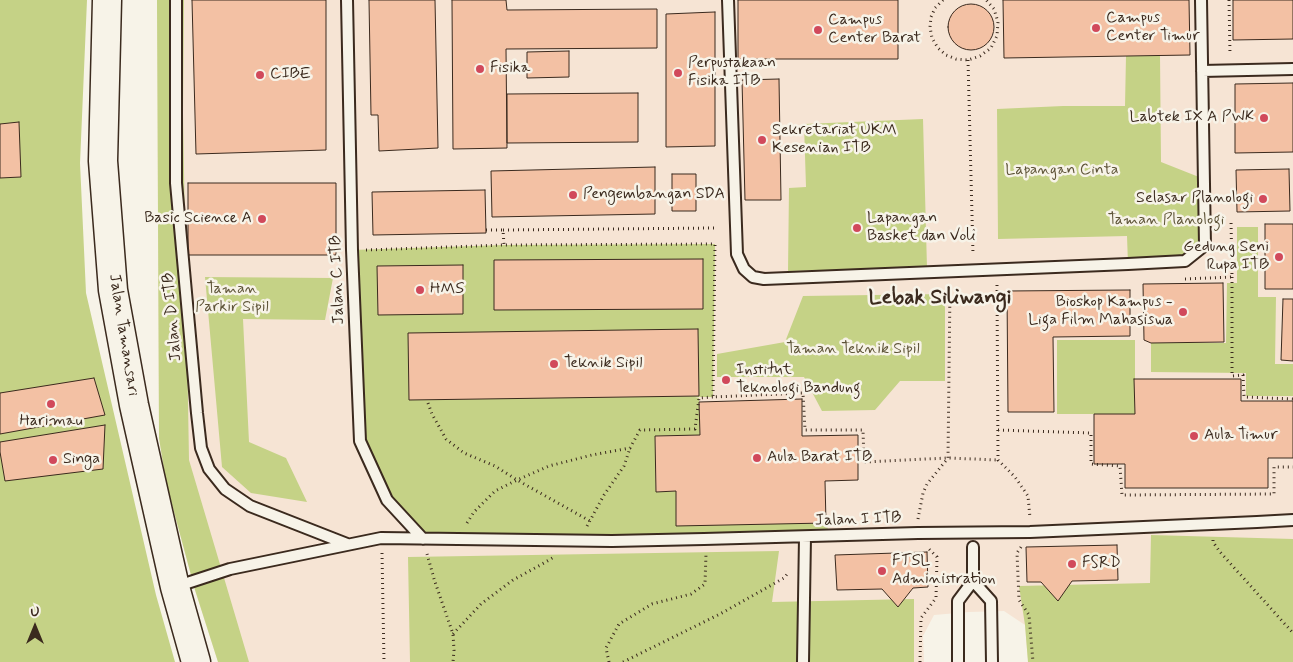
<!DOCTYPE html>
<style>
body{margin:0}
#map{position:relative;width:1293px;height:662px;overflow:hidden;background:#f7f3e8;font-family:Mynerve,sans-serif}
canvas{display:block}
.north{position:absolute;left:10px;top:602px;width:50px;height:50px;-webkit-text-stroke:4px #f7f3e8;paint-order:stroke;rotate:0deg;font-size:14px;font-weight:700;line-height:20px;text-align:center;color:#3b2a1e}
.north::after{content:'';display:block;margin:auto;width:18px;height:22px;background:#3b2a1e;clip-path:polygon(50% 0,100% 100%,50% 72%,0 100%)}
</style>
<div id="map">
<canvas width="1293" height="662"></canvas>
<div class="north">U</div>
</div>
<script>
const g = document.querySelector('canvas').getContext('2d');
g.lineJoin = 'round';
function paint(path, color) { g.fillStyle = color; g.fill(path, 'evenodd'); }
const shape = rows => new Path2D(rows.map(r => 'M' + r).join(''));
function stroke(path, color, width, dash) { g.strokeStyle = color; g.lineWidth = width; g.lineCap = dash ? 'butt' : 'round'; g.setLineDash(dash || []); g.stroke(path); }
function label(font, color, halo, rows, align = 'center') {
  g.font = font + ' Mynerve,sans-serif'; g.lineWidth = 5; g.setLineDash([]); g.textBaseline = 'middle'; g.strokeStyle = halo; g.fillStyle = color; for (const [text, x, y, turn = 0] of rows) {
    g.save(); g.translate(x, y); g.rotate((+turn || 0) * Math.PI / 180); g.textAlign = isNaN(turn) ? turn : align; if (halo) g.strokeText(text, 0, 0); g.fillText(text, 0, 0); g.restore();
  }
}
paint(shape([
 [157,0,1293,0,1293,662,1028,662,1025,625,1004,611,969,612,934,615,923,636,924,662,218,662,195,590,166,482,159,438]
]), '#f6e4d4');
paint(shape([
 [0,0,87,0,80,163,86,293,156,595,175,662,0,662],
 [157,0,184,0,183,113,189,460,249,662,218,662,195,590,166,482,159,438],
 [1160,55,1161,162,1204,179,1205,245,1185,261,1128,264,1127,236,998,239,997,109,1063,106,1125,106,1126,56],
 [923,119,927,268,788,271,789,188,806,187,804,124],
 [1237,227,1258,227,1258,297,1276,297,1275,364,1293,364,1293,396,1246,396,1246,373,1151,372,1151,343,1226,343,1227,283,1237,283],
 [715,244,713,397,695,397,699,398,700,435,655,436,656,492,676,491,826,523,830,536,423,539,387,500,360,441,352,250,504,245],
 [205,277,333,278,325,320,243,319,249,442,286,458,307,502,251,493,222,467],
 [945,294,945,381,900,381,875,410,822,411,804,377,717,377,717,354,785,342,803,296],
 [1057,340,1135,340,1135,414,1057,414],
 [1151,535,1293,539,1293,662,1028,662,1025,625,1019,586,1150,583],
 [779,551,772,602,914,599,914,662,410,662,408,557]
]), '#c5d286');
const building = shape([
 [192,0,326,0,326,150,196,154,192,0],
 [369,0,435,0,438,148,379,151,378,115,371,115,369,0],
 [452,0,506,0,507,10,657,9,657,48,506,49,507,148,453,149,452,0],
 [738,0,898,0,898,59,738,59,738,0],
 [1003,0,1189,0,1190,55,1004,58,1003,0],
 [1233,0,1293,0,1293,39,1233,40,1233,0],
 '948 27a23 23 0 1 1 46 0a23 23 0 1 1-46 0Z',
 [715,12,715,146,666,147,666,14,715,12],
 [569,51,569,77,527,78,527,52,569,51],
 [779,79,781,200,745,200,742,80,779,79],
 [1293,83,1293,152,1235,153,1235,84,1293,83],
 [638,93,638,142,507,143,507,94,638,93],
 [19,122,21,177,0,178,0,124,19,122],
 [655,167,655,214,492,217,491,171,655,167],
 [1289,169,1290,211,1237,212,1236,170,1289,169],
 [672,174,696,174,696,211,672,211,672,174],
 [188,183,336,183,336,255,188,255,188,183],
 [485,190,486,233,373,235,372,192,485,190],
 [1265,224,1293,224,1293,289,1265,289,1265,224],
 [703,259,703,309,494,310,494,260,703,259],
 [463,265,463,314,378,315,377,266,463,265],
 [1223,283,1224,342,1151,343,1144,340,1143,284,1223,283],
 [1130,290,1130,336,1053,337,1054,412,1008,412,1007,291,1130,290],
 [1283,299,1293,299,1293,361,1281,360,1283,299],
 [698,329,699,396,409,400,408,333,698,329],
 [94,378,105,415,0,434,0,393,94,378],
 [1134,379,1241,379,1241,401,1293,401,1293,458,1268,458,1268,488,1125,488,1125,464,1094,464,1094,414,1135,414,1134,379],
 [802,399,802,436,858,435,858,480,825,481,826,523,676,526,676,491,656,492,655,436,700,435,699,402,802,399],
 [105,425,103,469,5,481,0,452,0,442,105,425],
 [1117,545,1118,580,1072,581,1058,601,1041,582,1027,582,1026,547,1117,545],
 [927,552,928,587,913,588,898,607,882,589,837,590,835,555,927,552]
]);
paint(building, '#f3c1a4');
stroke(building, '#3b2a1e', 1);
const service = shape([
 [176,0,176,183,197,413,201,448,209,469,225,489,250,506,347,544],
 [347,0,352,250,360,441,387,500,423,539],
 [728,0,737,254,744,269,753,277,764,279,1128,264,1185,261,1205,245,1201,0],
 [1202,71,1293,69],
 [973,581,991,601,992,662],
 [175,587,230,569,381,538,612,541,704,539,918,533,1030,532,1257,522,1293,520],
 [803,662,805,537],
 [958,662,958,601,973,581,973,547]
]);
const secondary = shape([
 [107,0,103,161,113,290,134,405,175,587,196,662]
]);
stroke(service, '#3b2a1e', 14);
stroke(secondary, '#3b2a1e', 31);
stroke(shape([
 [943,0,935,8,931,17,930,27,932,38,938,48,946,55,956,59,968,60,980,56,991,48,997,36,998,22,994,9,986,0],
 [1229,0,1230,54],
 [968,60,973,254],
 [486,230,503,230,504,245],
 [503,230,715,228],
 [366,250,504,245,715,244,713,397,803,393,805,430,863,430,864,462,948,458,998,460],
 [1232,277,1232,376,1243,375,1244,397,1293,399],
 [1185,279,1232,277,1231,220],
 [997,285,998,460,1015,477,1028,496,1030,518],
 [428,403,432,414,446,439,464,453,495,466,517,480,590,521],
 [998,430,1091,433,1091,464,1120,466,1122,495,1274,494,1274,467,1293,467],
 [918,519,923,493,927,484,948,458,950,287],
 [467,523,474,512,495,491,517,480,549,466,592,455,630,448,640,430,695,429,699,398,713,397],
 [587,526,604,495,624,466,630,448],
 [1213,540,1213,542,1220,552,1293,633],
 [1021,547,1017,553,1019,600,1029,615,1033,662],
 [382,553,384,662],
 [427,554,435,582,453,634,454,650,453,662],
 [453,634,481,604,513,580,544,563,554,557],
 [609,662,606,648,619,624,652,604,691,594,705,584,706,554],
 [623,662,720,614,784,578,788,573],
 [920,662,921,618,936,598,937,557,929,549]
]), '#3b2a1e', 3, [1, 4]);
stroke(service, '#f7f3e8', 10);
stroke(secondary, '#f7f3e8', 28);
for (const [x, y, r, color] of [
 [1096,28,5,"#d1495b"],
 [818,30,5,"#d1495b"],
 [480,69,5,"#d1495b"],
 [678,73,5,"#d1495b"],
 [260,75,5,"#d1495b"],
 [1264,118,5,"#d1495b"],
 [762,140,5,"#d1495b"],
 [573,195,5,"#d1495b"],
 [1263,199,5,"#d1495b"],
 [262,219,5,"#d1495b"],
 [857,228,5,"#d1495b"],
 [1279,257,5,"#d1495b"],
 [420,290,5,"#d1495b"],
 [1183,312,5,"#d1495b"],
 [554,364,5,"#d1495b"],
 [726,380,5,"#d1495b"],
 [51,404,5,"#d1495b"],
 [1194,436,5,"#d1495b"],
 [757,458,5,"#d1495b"],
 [53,460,5,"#d1495b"],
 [1072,564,5,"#d1495b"],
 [882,571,5,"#d1495b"]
]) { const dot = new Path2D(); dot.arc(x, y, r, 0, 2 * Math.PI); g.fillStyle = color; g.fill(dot); stroke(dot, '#f7f3e8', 2); }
label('16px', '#3b2a1e', '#f7f3e8', [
 ["Campus",1106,19],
 ["Center Timur",1106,37],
 ["Campus",828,21],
 ["Center Barat",828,39],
 ["Perpustakaan",688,64],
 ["Fisika ITB",688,82],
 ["Fisika",490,69],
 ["CIBE",270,75],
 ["Labtek IX A PWK",1254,118,"right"],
 ["Sekretariat UKM",772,131],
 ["Kesenian ITB",772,149],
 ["Pengembangan SDA",583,195],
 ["Selasar Planologi",1253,199,"right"],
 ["Basic Science A",252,219,"right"],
 ["Lapangan",867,219],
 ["Basket dan Voli",867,237],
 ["Gedung Seni",1269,248,"right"],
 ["Rupa ITB",1269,266,"right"],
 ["HMS",430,290],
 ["Bioskop Kampus -",1173,303,"right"],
 ["Liga Film Mahasiswa",1173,321,"right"],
 ["Teknik Sipil",564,364],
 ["Institut",736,371],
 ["Teknologi Bandung",736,389],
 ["Harimau",51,422,"center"],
 ["Aula Timur",1204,436],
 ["Aula Barat ITB",767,458],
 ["Singa",63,460],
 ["FTSL",892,562],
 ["Administration",892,580],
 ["FSRD",1082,564]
], 'left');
label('16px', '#5e5438', '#f7f3e8', [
 ["Lapangan Cinta",1062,171],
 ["Taman Planologi",1166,221],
 ["Taman",232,290],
 ["Parkir Sipil",232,308],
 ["Taman Teknik Sipil",853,350]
]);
label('16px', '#3b2a1e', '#f7f3e8', [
 ["Jalan C ITB",338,280,-92],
 ["Jalan D ITB",173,317,-95],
 ["Jalan Tamansari",123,335,81],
 ["Jalan I ITB",858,520,-2]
]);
label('bold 21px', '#3b2a1e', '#f7f3e8', [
 ["Lebak Siliwangi",940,299]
]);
</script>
